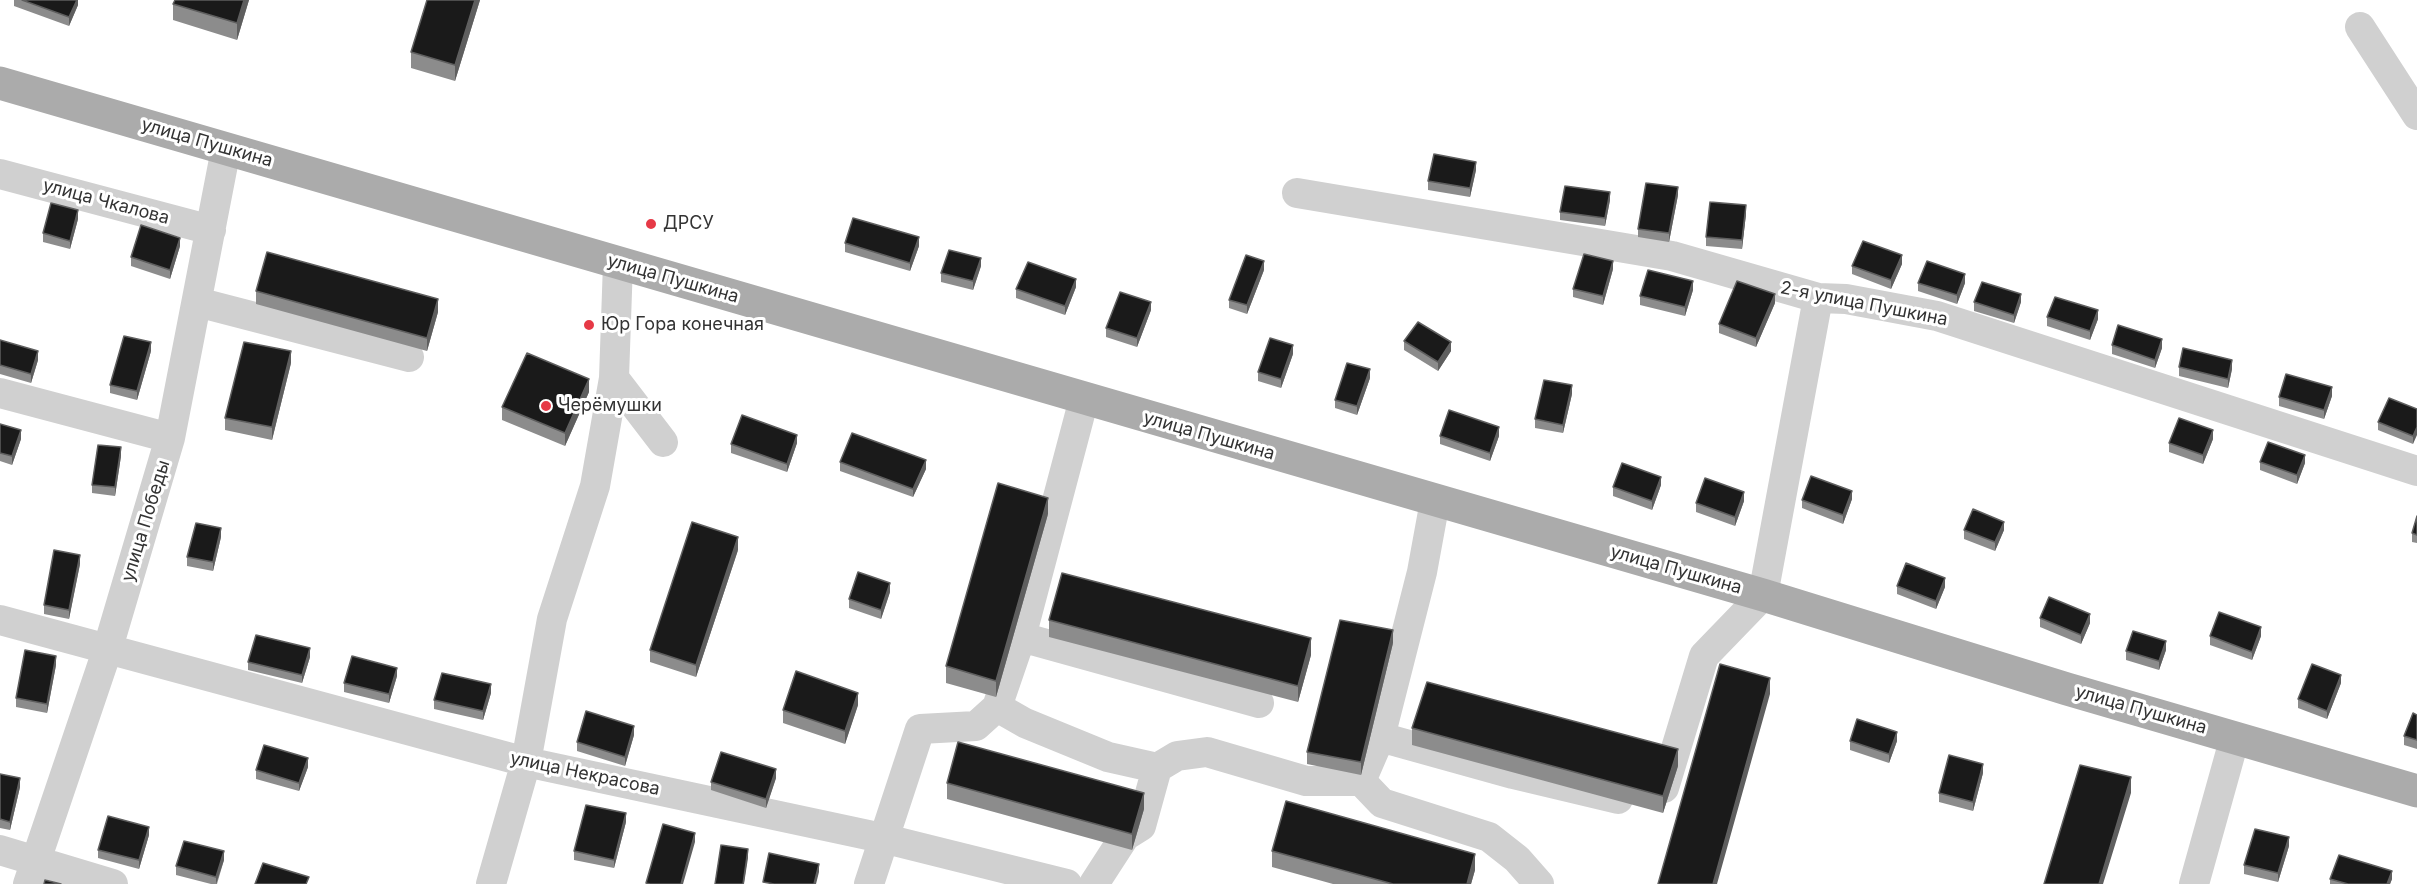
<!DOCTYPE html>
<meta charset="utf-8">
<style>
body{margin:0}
canvas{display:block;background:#fff}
</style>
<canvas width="2417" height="884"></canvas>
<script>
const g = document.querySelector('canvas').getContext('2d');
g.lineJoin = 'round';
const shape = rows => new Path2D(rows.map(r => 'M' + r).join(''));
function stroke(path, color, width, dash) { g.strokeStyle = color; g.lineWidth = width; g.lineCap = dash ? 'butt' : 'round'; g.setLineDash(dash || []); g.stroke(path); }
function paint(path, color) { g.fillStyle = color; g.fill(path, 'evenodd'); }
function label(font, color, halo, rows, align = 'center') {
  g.font = font + ' Inter,sans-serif'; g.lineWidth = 6; g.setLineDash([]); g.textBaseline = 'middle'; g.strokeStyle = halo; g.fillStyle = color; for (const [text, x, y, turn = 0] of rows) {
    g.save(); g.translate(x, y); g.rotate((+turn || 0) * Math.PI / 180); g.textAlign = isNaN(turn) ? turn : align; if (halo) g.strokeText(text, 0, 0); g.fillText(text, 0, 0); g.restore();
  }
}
stroke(shape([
 [2360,27,2417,115],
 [0,174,211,230],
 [1297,193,1672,256,1818,298,1846,299,1937,316,2417,471],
 [197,302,409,357],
 [614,378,663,442],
 [0,393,170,438],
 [0,620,526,762,882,838,1067,884],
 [1021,637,1259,703],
 [997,707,1025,723,1108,757,1157,768,1177,756,1207,752,1306,781,1361,781,1380,737,1422,572,1435,501],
 [1380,737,1513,774,1618,799],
 [1361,781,1382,803,1489,837,1517,859,1539,884],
 [1664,788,1704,656,1763,595,1818,298],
 [0,850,113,884],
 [28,884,107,651,170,438,226,149],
 [491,884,526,762,552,619,595,486,614,378,618,263],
 [869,884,920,729,976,726,997,707,1021,637,1084,399],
 [1094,884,1125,836,1141,826,1157,768],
 [2194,884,2235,737]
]), '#d0d0d0', 30);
stroke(shape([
 [0,83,1763,595,2067,689,2417,791]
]), '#ababab', 33);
paint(shape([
 [14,0,78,0,78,5,69,26,14,6],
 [175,0,249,0,237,40,173,20,173,4],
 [427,0,480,0,455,81,411,68,411,52],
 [1476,170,1470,197,1428,190,1428,181],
 [1678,195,1669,242,1638,237,1638,229],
 [1610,200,1605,226,1560,220,1560,212],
 [1746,214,1742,249,1706,246,1706,237],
 [78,219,70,249,43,242,43,233],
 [845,243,919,246,910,271,845,252],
 [180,246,170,279,131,266,131,257],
 [1902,264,1891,289,1852,274,1852,266],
 [981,266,973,290,941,282,941,273],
 [1613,269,1603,305,1573,297,1573,289],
 [1264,270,1247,314,1229,308,1229,300],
 [1918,283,1965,283,1957,304,1918,291],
 [1076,287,1065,315,1016,298,1016,289],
 [1693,290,1685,316,1640,305,1640,296],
 [256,291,438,312,427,351,256,304],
 [1974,302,2021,302,2014,323,1974,311],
 [1775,303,1756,347,1719,333,1719,324],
 [1151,310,1137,347,1106,337,1106,328],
 [2047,317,2098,319,2090,340,2047,326],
 [0,340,38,360,31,383,0,374],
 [1404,341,1451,351,1438,371,1404,350],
 [2112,345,2162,348,2155,368,2112,354],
 [151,351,137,400,110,393,110,385],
 [1293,354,1281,388,1258,381,1258,372],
 [291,363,272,440,225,430,225,418],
 [2179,367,2232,369,2228,388,2179,376],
 [1370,378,1357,415,1335,408,1335,400],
 [589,392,565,446,502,420,502,407],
 [1572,394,1563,433,1535,428,1535,419],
 [2332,396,2324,419,2279,406,2279,397],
 [2417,409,2413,444,2378,430,2378,422],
 [0,424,21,439,12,465,0,461],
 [1440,436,1499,436,1490,461,1440,444],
 [2213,439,2203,464,2169,452,2169,443],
 [797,443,787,472,731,453,731,444],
 [121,456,115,496,92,493,92,485],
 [840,462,926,469,913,497,840,471],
 [2260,462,2305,463,2297,484,2260,470],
 [1661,485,1652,510,1613,496,1613,487],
 [1852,499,1843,524,1802,508,1802,500],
 [1744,501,1735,526,1696,512,1696,503],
 [1048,514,996,697,946,683,946,666],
 [2417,516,2417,543,2412,542,2412,533],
 [1964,530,2004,530,1995,551,1964,539],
 [221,537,213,571,187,566,187,557],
 [738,550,696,677,650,662,650,650],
 [80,564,69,619,44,614,44,605],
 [1897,586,1945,587,1936,609,1897,594],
 [890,592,881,619,849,608,849,599],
 [2040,618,2090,623,2081,644,2040,627],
 [1049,620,1311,655,1298,702,1049,637],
 [2210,636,2261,636,2252,660,2210,645],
 [1393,643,1361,775,1307,764,1307,752],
 [2166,650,2159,670,2126,660,2126,651],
 [310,657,302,683,248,670,248,662],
 [56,665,47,713,16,707,16,698],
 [397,676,389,703,344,692,344,683],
 [2341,683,2327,719,2298,708,2298,699],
 [491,693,483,720,434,709,434,700],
 [858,705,845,744,783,723,783,710],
 [2417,715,2417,749,2404,745,2404,736],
 [1412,728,1678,766,1663,813,1412,745],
 [634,735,625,766,577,751,577,742],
 [1850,741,1897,741,1889,763,1850,750],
 [308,767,299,791,256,779,256,770],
 [1983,773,1973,811,1939,802,1939,793],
 [0,774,20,787,10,830,0,828],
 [776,778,766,808,711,790,711,782],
 [947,783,1144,809,1132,850,947,799],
 [626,822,614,868,574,860,574,851],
 [149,835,139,869,98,858,98,850],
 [2289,846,2278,882,2244,874,2244,865],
 [1272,851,1475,870,1471,884,1333,884,1272,867],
 [224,860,217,884,211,884,176,875,176,866],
 [2330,879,2392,879,2390,884,2330,884]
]), '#8c8c8c');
paint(shape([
 [77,0,78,0,78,5,69,26,69,17],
 [244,0,249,0,237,40,237,23],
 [475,0,480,0,455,81,455,65],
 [1476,162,1476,170,1470,197,1470,188],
 [1678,187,1678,195,1669,242,1669,233],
 [1610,192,1610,200,1605,226,1605,218],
 [1746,205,1746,214,1742,249,1742,240],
 [78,210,78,219,70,249,70,241],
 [919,237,919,246,910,271,910,263],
 [180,238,180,246,170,279,170,270],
 [1902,255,1902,264,1891,289,1891,280],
 [981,258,981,266,973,290,973,281],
 [1264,261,1264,270,1247,314,1247,305],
 [1613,261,1613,269,1603,305,1603,296],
 [1965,274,1965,283,1957,304,1957,295],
 [1076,279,1076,287,1065,315,1065,306],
 [1693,281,1693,290,1685,316,1685,307],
 [1775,294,1775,303,1756,347,1756,338],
 [2021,294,2021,302,2014,323,2014,315],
 [438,299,438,312,427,351,427,338],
 [1151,302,1151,310,1137,347,1137,338],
 [2098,310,2098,319,2090,340,2090,331],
 [2162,339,2162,348,2155,368,2155,360],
 [151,342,151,351,137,400,137,391],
 [1451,342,1451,351,1438,371,1438,362],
 [1293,345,1293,354,1281,388,1281,379],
 [38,351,38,360,31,383,31,374],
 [291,351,291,363,272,440,272,427],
 [2232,360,2232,369,2228,388,2228,379],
 [1370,369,1370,378,1357,415,1357,406],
 [589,379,589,392,565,446,565,433],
 [1572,385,1572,394,1563,433,1563,425],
 [2332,387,2332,396,2324,419,2324,410],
 [1499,427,1499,436,1490,461,1490,453],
 [2417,427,2417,435,2413,444,2413,436],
 [21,430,21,439,12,465,12,456],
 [2213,430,2213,439,2203,464,2203,455],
 [797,435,797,443,787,472,787,464],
 [121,447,121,456,115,496,115,487],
 [2305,455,2305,463,2297,484,2297,475],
 [926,460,926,469,913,497,913,489],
 [1661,477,1661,485,1652,510,1652,501],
 [1852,491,1852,499,1843,524,1843,515],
 [1744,492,1744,501,1735,526,1735,517],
 [1048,498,1048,514,996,697,996,681],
 [2004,522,2004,530,1995,551,1995,542],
 [221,528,221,537,213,571,213,562],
 [738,537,738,550,696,677,696,665],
 [80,555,80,564,69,619,69,610],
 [1945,578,1945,587,1936,609,1936,601],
 [890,583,890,592,881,619,881,610],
 [2090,614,2090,623,2081,644,2081,635],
 [2261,627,2261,636,2252,660,2252,652],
 [1393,630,1393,643,1361,775,1361,762],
 [1311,638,1311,655,1298,702,1298,686],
 [2166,641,2166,650,2159,670,2159,661],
 [310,648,310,657,302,683,302,675],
 [56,656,56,665,47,713,47,704],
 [397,668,397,676,389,703,389,694],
 [2341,675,2341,683,2327,719,2327,711],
 [1770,678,1770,694,1717,884,1713,884],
 [491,684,491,693,483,720,483,711],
 [858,693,858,705,845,744,845,731],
 [634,726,634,735,625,766,625,757],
 [1897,732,1897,741,1889,763,1889,754],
 [1678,749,1678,766,1663,813,1663,796],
 [308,758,308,767,299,791,299,783],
 [1983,764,1983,773,1973,811,1973,802],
 [776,769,776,778,766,808,766,799],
 [2131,777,2131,793,2103,884,2099,884],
 [20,778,20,787,10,830,10,822],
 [1144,793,1144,809,1132,850,1132,834],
 [626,813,626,822,614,868,614,860],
 [149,827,149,835,139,869,139,860],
 [695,833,695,842,683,884,681,884],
 [2289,837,2289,846,2278,882,2278,873],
 [748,849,748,858,744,884,743,884],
 [224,851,224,860,216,884,216,877],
 [1475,854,1475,870,1471,884,1467,884],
 [819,864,819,872,816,884,814,884],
 [2392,871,2392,879,2390,884,2387,884]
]), '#5f5f5f');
const building = shape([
 [22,0,77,0,69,17,22,0],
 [175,0,244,0,237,23,173,4,175,0],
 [427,0,475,0,455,65,411,52,427,0],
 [1434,154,1476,162,1470,188,1428,181,1434,154],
 [1646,183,1678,187,1669,233,1638,229,1646,183],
 [1565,186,1610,192,1605,218,1560,212,1565,186],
 [1710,202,1746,205,1742,240,1706,237,1710,202],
 [51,203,78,210,70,241,43,233,51,203],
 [853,218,919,237,910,263,845,243,853,218],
 [141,225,180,238,170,270,131,257,141,225],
 [1863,241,1902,255,1891,280,1852,266,1863,241],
 [949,250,981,258,973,281,941,273,949,250],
 [267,252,438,299,427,338,256,291,267,252],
 [1584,254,1613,261,1603,296,1573,289,1584,254],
 [1246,255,1264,261,1247,305,1229,300,1246,255],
 [1927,261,1965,274,1957,295,1918,283,1927,261],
 [1028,262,1076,279,1065,306,1016,289,1028,262],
 [1648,270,1693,281,1685,307,1640,296,1648,270],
 [1737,281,1775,294,1756,338,1719,324,1737,281],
 [1982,282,2021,294,2014,315,1974,302,1982,282],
 [1120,292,1151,302,1137,338,1106,328,1120,292],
 [2055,297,2098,310,2090,331,2047,317,2055,297],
 [1418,322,1451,342,1438,362,1404,341,1418,322],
 [2118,325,2162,339,2155,360,2112,345,2118,325],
 [124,336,151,342,137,391,110,385,124,336],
 [1270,338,1293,345,1281,379,1258,372,1270,338],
 [0,340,38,351,31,374,0,365,0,340],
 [244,342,291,351,272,427,225,418,244,342],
 [2183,348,2232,360,2228,379,2179,367,2183,348],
 [527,353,589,379,565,433,502,407,527,353],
 [1347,363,1370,369,1357,406,1335,400,1347,363],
 [2286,374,2332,387,2324,410,2279,397,2286,374],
 [1544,380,1572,385,1563,425,1535,419,1544,380],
 [2389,398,2417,409,2417,427,2413,436,2378,422,2389,398],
 [1449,410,1499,427,1490,453,1440,436,1449,410],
 [742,415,797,435,787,464,731,444,742,415],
 [2179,418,2213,430,2203,455,2169,443,2179,418],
 [0,424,21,430,12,456,0,453,0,424],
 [852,433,926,460,913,489,840,462,852,433],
 [2268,442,2305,455,2297,475,2260,462,2268,442],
 [98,445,121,447,115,487,92,485,98,445],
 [1622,463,1661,477,1652,501,1613,487,1622,463],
 [1811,476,1852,491,1843,515,1802,500,1811,476],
 [1705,478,1744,492,1735,517,1696,503,1705,478],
 [998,483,1048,498,996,681,946,666,998,483],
 [1973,509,2004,522,1995,542,1964,530,1973,509],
 [2417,516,2417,535,2412,533,2417,516],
 [692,522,738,537,696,665,650,650,692,522],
 [196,523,221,528,213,562,187,557,196,523],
 [54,550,80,555,69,610,44,605,54,550],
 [1906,563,1945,578,1936,601,1897,586,1906,563],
 [858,572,890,583,881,610,849,599,858,572],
 [1062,573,1311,638,1298,686,1049,620,1062,573],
 [2049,597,2090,614,2081,635,2040,618,2049,597],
 [2219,612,2261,627,2252,652,2210,636,2219,612],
 [1340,620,1393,630,1361,762,1307,752,1340,620],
 [2133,631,2166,641,2159,661,2126,651,2133,631],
 [256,635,310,648,302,675,248,662,256,635],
 [25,650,56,656,47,704,16,698,25,650],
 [352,656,397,668,389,694,344,683,352,656],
 [1720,664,1770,678,1713,884,1658,884,1720,664],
 [2312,664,2341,675,2327,711,2298,699,2312,664],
 [796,671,858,693,845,731,783,710,796,671],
 [442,673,491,684,483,711,434,700,442,673],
 [1427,682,1678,749,1663,796,1412,728,1427,682],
 [586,711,634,726,625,757,577,742,586,711],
 [2413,713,2417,715,2417,740,2404,736,2413,713],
 [1857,719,1897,732,1889,754,1850,741,1857,719],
 [958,742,1144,793,1132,834,947,783,958,742],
 [264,745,308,758,299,783,256,770,264,745],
 [721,752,776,769,766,799,711,782,721,752],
 [1949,755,1983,764,1973,802,1939,793,1949,755],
 [2080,765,2131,777,2099,884,2044,884,2080,765],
 [0,774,20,778,10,822,0,819,0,774],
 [1286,801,1475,854,1467,884,1393,884,1272,851,1286,801],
 [586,805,626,813,614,860,574,851,586,805],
 [108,816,149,827,139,860,98,850,108,816],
 [663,824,695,833,681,884,650,884,646,883,663,824],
 [2255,829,2289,837,2278,873,2244,865,2255,829],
 [184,841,224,851,216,877,176,866,184,841],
 [721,845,748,849,743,884,715,884,721,845],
 [769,853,819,864,814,884,774,884,763,882,769,853],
 [2339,855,2392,871,2387,884,2348,884,2330,879,2339,855],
 [263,863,309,877,306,884,255,884,263,863],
 [45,880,61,884,44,884,45,880]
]);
paint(building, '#1a1a1a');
stroke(building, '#5f5f5f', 1.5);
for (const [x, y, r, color] of [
 [651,224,6,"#e63946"],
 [589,325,6,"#e63946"],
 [546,406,6,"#e63946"]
]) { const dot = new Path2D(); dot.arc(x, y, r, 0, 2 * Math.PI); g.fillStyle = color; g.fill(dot); stroke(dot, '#fff', 2); }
label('18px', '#333', '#fff', [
 ["улица Пушкина",207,143,16],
 ["улица Чкалова",106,202,15],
 ["улица Пушкина",673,279,16],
 ["2-я улица Пушкина",1864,304,11],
 ["улица Пушкина",1209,436,16],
 ["улица Победы",146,521,-73],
 ["улица Пушкина",1676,570,16],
 ["улица Пушкина",2141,710,16],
 ["улица Некрасова",585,774,12]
]);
label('18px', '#333', '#fff', [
 ["ДРСУ",663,224],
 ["Юр Гора конечная",601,325],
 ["Черёмушки",558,406]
], 'left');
</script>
